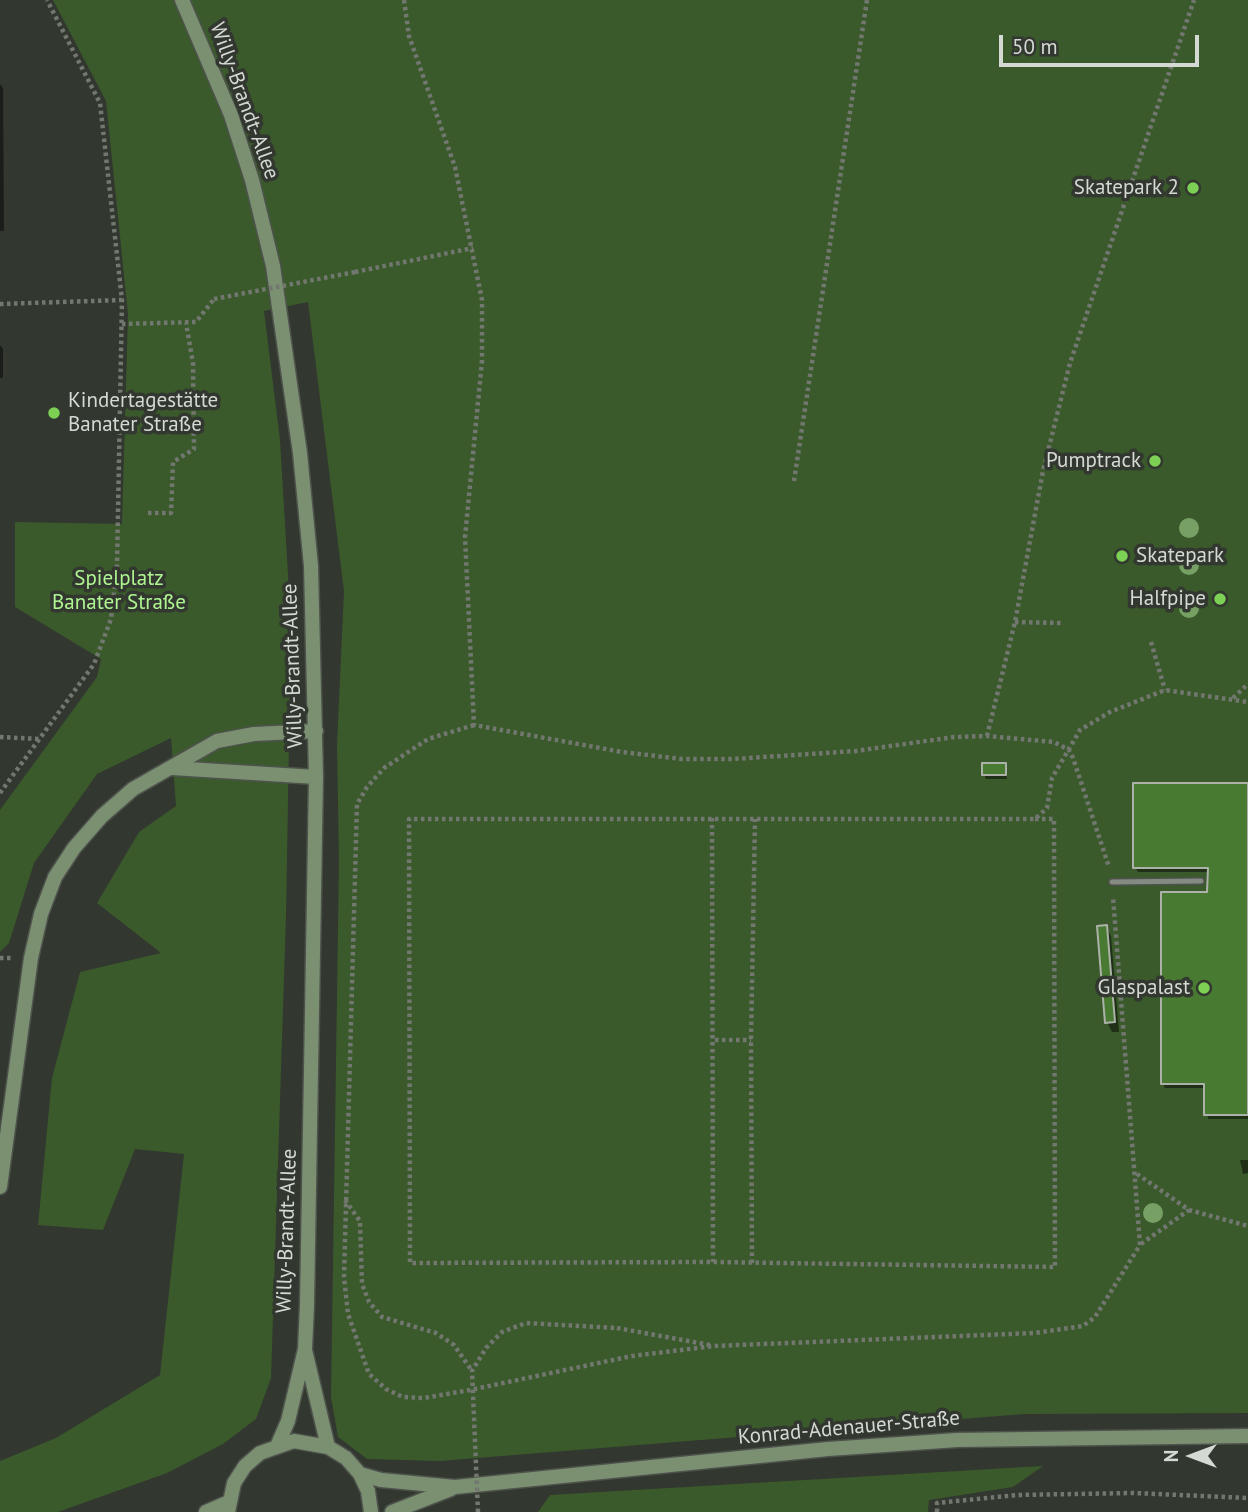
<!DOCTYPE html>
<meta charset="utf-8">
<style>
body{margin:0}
#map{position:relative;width:1248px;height:1512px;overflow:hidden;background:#32372f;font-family:"PT Sans",sans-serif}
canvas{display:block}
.north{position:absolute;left:1157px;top:1421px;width:70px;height:70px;-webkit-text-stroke:5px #32372f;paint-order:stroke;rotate:270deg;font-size:19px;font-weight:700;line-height:28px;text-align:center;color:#d5d9d4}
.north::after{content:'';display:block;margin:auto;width:24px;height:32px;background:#d5d9d4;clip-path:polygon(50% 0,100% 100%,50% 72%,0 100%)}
.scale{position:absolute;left:999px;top:35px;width:200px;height:32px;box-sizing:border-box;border:4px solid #d5d9d4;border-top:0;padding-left:9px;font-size:21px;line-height:24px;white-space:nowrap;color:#d5d9d4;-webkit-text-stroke:5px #32372f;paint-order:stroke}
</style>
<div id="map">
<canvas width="1248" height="1512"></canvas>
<div class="north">N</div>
<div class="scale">50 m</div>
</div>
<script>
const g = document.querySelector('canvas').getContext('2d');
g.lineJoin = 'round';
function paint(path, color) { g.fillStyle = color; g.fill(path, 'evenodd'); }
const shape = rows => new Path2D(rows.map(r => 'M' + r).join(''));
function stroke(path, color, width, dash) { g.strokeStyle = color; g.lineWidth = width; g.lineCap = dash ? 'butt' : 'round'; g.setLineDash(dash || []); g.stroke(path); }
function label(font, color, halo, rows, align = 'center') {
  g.font = font + ' "PT Sans",sans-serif'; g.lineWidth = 7; g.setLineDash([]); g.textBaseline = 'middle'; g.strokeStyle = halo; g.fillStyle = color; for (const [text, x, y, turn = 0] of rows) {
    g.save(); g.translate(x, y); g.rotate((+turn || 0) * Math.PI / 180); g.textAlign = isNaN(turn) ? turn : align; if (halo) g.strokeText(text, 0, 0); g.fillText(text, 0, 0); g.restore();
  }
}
paint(shape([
 [53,0,1248,0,1248,783,1134,783,1133,867,1208,868,1207,892,1161,892,1161,1084,1204,1084,1248,1115,1248,1413,1024,1414,440,1461,367,1459,338,1437,331,1397,339,861,337,745,344,591,308,302,264,311,280,440,291,625,286,916,271,1378,256,1419,223,1444,167,1473,58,1512,0,1512,0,1461,56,1438,160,1375,184,1154,135,1149,103,1230,38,1225,52,1078,80,972,161,953,97,903,139,832,176,806,171,738,97,774,34,863,9,943,0,952,0,810,97,677,101,659,15,607,15,522,122,524,128,314,106,101],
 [1043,1466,1013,1487,929,1500,928,1512,538,1512,550,1495]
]), '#3a5a2c');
paint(shape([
 [0,84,3,88,4,231,0,231],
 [0,345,3,349,3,378,0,378],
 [1005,765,1007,779,986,779,984,774],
 [1248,785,1248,1119,1208,1119,1206,1088,1165,1088,1163,1084,1209,894,1209,872,1138,872,1135,867],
 [1106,927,1111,936,1119,1032,1112,1032,1107,1022],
 [1240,1160,1248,1160,1248,1173,1243,1174]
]), '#0007');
const building = shape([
 [982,763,1006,763,1006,775,982,775,982,763],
 [1133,783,1248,783,1248,1115,1204,1115,1204,1084,1161,1084,1161,892,1207,892,1208,868,1133,868,1133,783],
 [1107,925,1115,1022,1105,1023,1097,926,1107,925]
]);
paint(building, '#487a31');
stroke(building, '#acb2a9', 2);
const lane = shape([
 [1112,882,1201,881]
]);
const secondary = shape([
 [182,0,231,115,252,180,273,266,300,453,311,566,316,777,307,1305,305,1349,288,1421,278,1444],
 [172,768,316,777],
 [0,1187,31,958,41,914,55,877,74,848,102,816,133,789,217,741,254,734,316,731],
 [305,1350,328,1447],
 [360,1474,381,1480,455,1487,828,1449,957,1440,1248,1436],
 [206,1512,229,1502],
 [228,1512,234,1483,245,1466,260,1453,294,1441,328,1447,346,1458,360,1474,368,1491,371,1512],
 [392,1512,451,1489]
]);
stroke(lane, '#4e524c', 8);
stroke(secondary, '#4e524c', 17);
stroke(shape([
 [404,0,409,36,455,167,482,300,482,361,465,537,474,725,622,752,682,759,733,759,856,751,954,737,987,736,1054,742,1069,750,1073,758,1109,867],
 [355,272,473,248],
 [0,304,122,300],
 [122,324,196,322,214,299],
 [794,481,867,0],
 [148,513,171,513,173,462,194,449,193,363,186,323],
 [1015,622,1061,623],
 [1151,642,1165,690],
 [1233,698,1248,684],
 [474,725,428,739,384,768,367,787,357,804,344,1277,348,1314,369,1374,386,1389,403,1397,424,1398,470,1390,632,1356,714,1346,1034,1333,1083,1326,1095,1317,1140,1245,1113,897],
 [987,736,1015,622,1043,471,1070,363,1194,0],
 [0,737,39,739],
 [0,793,94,664,111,619,117,565,122,300,100,103,47,0],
 [712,818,713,1262],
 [1035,819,1054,819,1055,1267,713,1262,410,1263,409,819,1035,819,1047,808,1052,778,1080,730,1110,712,1165,690,1248,702],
 [0,958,13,958],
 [715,1040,751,1040],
 [1137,1174,1189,1210,1248,1226],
 [345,1200,360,1221,362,1284,369,1302,382,1317,436,1333,454,1345,472,1371],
 [1141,1244,1189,1210],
 [752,1263,751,1040,755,819],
 [617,1328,710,1345],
 [937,1512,937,1503,1017,1495,1134,1493,1248,1498]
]), '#727770', 4.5, [3.5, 3.5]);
stroke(lane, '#848b82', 5);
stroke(secondary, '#7a9071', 14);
stroke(shape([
 [214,299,355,272],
 [478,1512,472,1371,486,1348,502,1332,526,1323,617,1328]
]), '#727770', 4.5, [3.5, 3.5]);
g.fillStyle = '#77a065';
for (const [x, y] of [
 [1189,528],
 [1189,565],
 [1189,608],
 [1153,1213]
]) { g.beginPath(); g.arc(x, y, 10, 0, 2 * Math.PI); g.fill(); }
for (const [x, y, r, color] of [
 [1193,188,7,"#7cd155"],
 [54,413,7,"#7cd155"],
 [1155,461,7,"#7cd155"],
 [1122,556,7,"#7cd155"],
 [1220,599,7,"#7cd155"],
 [1204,988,7,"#7cd155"]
]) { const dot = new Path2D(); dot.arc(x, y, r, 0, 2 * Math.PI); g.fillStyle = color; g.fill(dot); stroke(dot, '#32372f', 2.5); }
label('21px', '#d5d9d4', '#32372f', [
 ["Willy-Brandt-Allee",244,101,70],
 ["Willy-Brandt-Allee",293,666,-92],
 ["Willy-Brandt-Allee",287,1231,-88],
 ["Konrad-Adenauer-Straße",849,1428,-5]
]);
label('21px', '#d5d9d4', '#32372f', [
 ["Skatepark 2",1179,188],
 ["Kindertagestätte",68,401,"left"],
 ["Banater Straße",68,425,"left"],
 ["Pumptrack",1141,461],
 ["Skatepark",1136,556,"left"],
 ["Halfpipe",1206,599],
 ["Glaspalast",1190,988]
], 'right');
label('21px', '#aff692', '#32372f', [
 ["Spielplatz",119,579],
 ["Banater Straße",119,603]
]);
</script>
